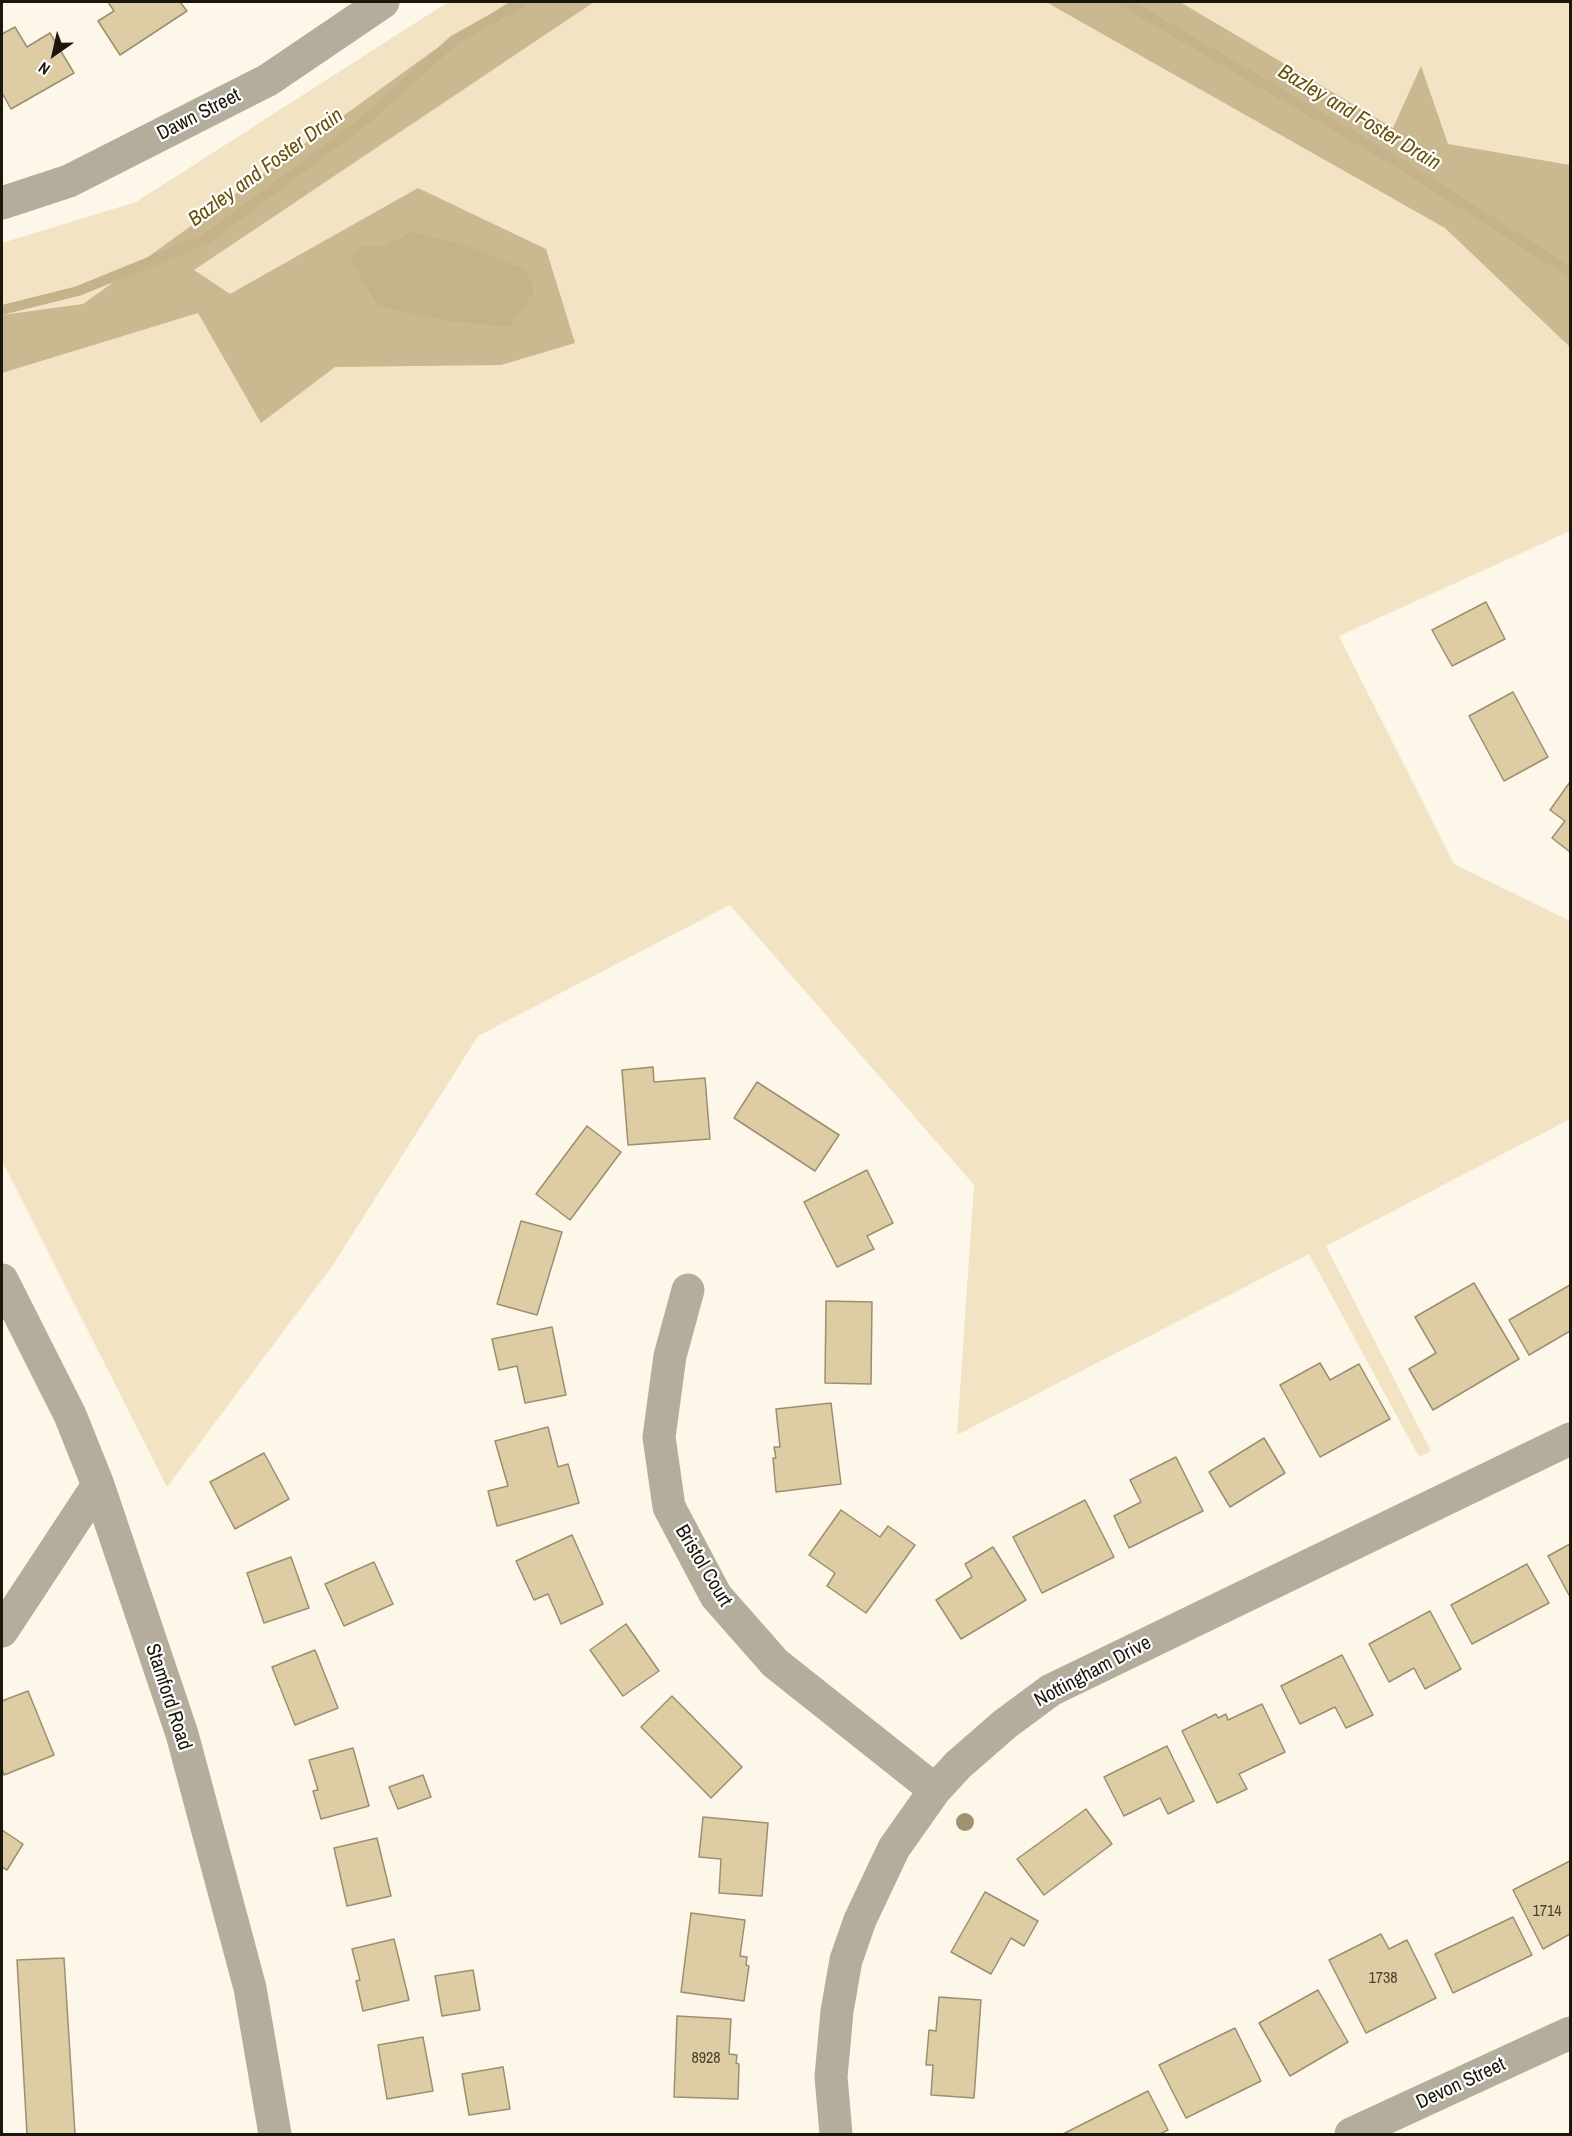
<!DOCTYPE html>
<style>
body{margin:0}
#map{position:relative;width:1572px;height:2136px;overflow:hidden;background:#fdf7ea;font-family:"Archivo Narrow",sans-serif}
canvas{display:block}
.frame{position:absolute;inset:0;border:3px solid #1c170b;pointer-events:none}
.north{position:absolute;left:24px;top:24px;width:60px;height:60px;-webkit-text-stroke:4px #fff;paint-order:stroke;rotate:214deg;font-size:16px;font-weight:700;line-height:24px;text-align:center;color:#1c170b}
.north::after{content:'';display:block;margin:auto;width:21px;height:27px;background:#1c170b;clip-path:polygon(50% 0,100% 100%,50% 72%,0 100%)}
</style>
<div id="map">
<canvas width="1572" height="2136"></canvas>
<div class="frame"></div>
<div class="north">N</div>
</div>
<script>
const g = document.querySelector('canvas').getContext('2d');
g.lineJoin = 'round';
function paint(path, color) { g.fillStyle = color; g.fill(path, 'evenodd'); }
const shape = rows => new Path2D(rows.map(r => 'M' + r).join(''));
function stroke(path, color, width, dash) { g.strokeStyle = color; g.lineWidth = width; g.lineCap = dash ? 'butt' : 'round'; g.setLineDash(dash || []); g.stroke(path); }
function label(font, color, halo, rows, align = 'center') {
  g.font = font + ' "Archivo Narrow",sans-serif'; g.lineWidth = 4.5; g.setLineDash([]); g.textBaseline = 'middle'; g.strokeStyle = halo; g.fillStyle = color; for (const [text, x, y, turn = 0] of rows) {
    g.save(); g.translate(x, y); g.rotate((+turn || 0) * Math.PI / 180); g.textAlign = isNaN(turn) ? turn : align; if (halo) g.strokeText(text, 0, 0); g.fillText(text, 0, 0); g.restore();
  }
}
paint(shape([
 [448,2,1570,2,1570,531,1339,636,1454,864,1570,921,1570,1119,1326,1246,1431,1451,1419,1457,1309,1254,957,1435,974,1185,730,905,478,1036,333,1265,167,1487,2,1161,2,243,136,202]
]), '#f1e3c3');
paint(shape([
 [509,2,594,2,194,270,230,294,418,188,546,249,575,343,501,365,335,367,261,423,198,313,2,373,2,315,83,304,433,51],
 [1046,2,1180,2,1393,128,1421,66,1448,144,1570,165,1570,347,1445,228]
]), '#c9b890');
paint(shape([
 [411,232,460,244,526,270,534,291,510,327,450,321,378,306,351,261,361,246,384,247]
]), '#c3b28a');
stroke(shape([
 [1124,2,1397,162,1570,272],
 [2,310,78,291,206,239,363,122,454,40,522,2]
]), '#c3b28a', 10);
const building = shape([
 [108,2,180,2,187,11,120,55,98,21,114,11,108,2],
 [15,27,27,47,50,33,74,73,11,109,2,93,2,34,15,27],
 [1486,602,1505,639,1452,666,1432,630,1486,602],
 [1513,692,1548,757,1504,781,1469,716,1513,692],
 [1570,782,1570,852,1552,838,1565,821,1550,810,1570,782],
 [653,1067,654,1082,705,1078,710,1139,628,1145,622,1070,653,1067],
 [757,1082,839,1135,815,1171,734,1118,757,1082],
 [587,1126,621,1152,570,1220,536,1194,587,1126],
 [867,1170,893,1223,867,1236,874,1249,837,1267,804,1202,867,1170],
 [521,1221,562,1232,537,1315,497,1304,521,1221],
 [1474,1283,1519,1359,1433,1410,1409,1369,1436,1353,1415,1317,1474,1283],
 [1570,1285,1570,1331,1529,1355,1509,1320,1570,1285],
 [826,1301,872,1302,871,1384,825,1383,826,1301],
 [552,1327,566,1395,525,1403,517,1366,499,1370,492,1339,552,1327],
 [1320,1363,1330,1380,1359,1364,1390,1419,1320,1457,1280,1385,1320,1363],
 [831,1403,841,1484,776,1492,773,1458,776,1458,774,1447,780,1447,776,1409,831,1403],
 [548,1427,558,1467,568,1464,579,1503,497,1526,488,1491,508,1486,495,1441,548,1427],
 [1264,1438,1285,1473,1230,1507,1209,1472,1264,1438],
 [264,1453,289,1499,235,1529,210,1482,264,1453],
 [1176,1457,1203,1511,1129,1548,1114,1516,1141,1502,1130,1480,1176,1457],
 [1085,1500,1114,1557,1042,1593,1013,1537,1085,1500],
 [841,1510,880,1537,888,1526,915,1545,866,1613,827,1586,835,1573,809,1555,841,1510],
 [572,1535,603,1604,561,1624,548,1594,534,1600,516,1561,572,1535],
 [1570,1544,1570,1594,1569,1595,1548,1556,1570,1544],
 [993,1547,1026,1600,961,1639,936,1600,972,1577,965,1564,993,1547],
 [291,1557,309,1608,264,1623,247,1573,291,1557],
 [374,1562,393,1604,344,1626,325,1584,374,1562],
 [1527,1564,1549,1603,1472,1644,1451,1605,1527,1564],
 [1430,1611,1461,1669,1425,1689,1414,1668,1389,1682,1369,1644,1430,1611],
 [626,1624,659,1671,623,1696,590,1650,626,1624],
 [315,1650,338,1708,295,1725,272,1667,315,1650],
 [1342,1655,1373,1715,1346,1728,1335,1707,1300,1724,1281,1686,1342,1655],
 [28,1691,54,1755,4,1775,2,1769,2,1701,28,1691],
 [672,1696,742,1767,711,1798,641,1727,672,1696],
 [1262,1704,1285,1752,1239,1774,1247,1789,1217,1803,1182,1731,1216,1714,1218,1718,1226,1714,1228,1720,1262,1704],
 [1167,1746,1194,1801,1168,1814,1160,1798,1124,1816,1104,1777,1167,1746],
 [353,1748,369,1806,321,1819,313,1791,318,1790,309,1760,353,1748],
 [423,1775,431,1797,398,1809,389,1787,423,1775],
 [1086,1809,1112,1844,1044,1895,1017,1859,1086,1809],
 [703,1817,768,1823,762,1896,719,1893,721,1859,699,1857,703,1817],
 [2,1830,23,1844,7,1870,2,1867,2,1830],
 [377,1838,391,1896,347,1906,334,1848,377,1838],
 [1570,1861,1570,1934,1543,1949,1513,1890,1570,1861],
 [985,1892,1038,1921,1024,1946,1011,1938,991,1974,951,1952,985,1892],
 [691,1913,745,1920,740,1956,747,1957,746,1965,749,1966,744,2001,681,1992,691,1913],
 [1513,1917,1532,1955,1453,1993,1435,1954,1513,1917],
 [1381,1934,1389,1949,1407,1940,1436,1998,1366,2033,1329,1960,1381,1934],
 [394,1939,409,2000,363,2011,356,1981,360,1980,352,1949,394,1939],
 [64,1958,75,2134,27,2134,17,1960,64,1958],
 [473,1970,480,2010,442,2016,435,1976,473,1970],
 [1318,1990,1348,2042,1290,2076,1259,2023,1318,1990],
 [939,1997,981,2000,974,2098,931,2095,933,2065,926,2065,929,2030,936,2031,939,1997],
 [677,2016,731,2019,729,2054,737,2055,736,2063,739,2064,738,2099,674,2097,677,2016],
 [1235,2028,1261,2081,1186,2118,1159,2065,1235,2028],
 [423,2037,433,2091,387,2099,378,2045,423,2037],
 [503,2067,510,2109,469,2115,462,2074,503,2067],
 [1148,2091,1168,2130,1160,2134,1063,2134,1148,2091]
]);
paint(building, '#decca4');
stroke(building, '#9c8f70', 1.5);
stroke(shape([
 [2,203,69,181,268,80,383,2],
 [2,1280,70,1415,98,1485,182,1734,250,1988,275,2134],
 [688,1290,670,1356,659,1437,669,1507,716,1596,775,1663,935,1790],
 [2,1631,98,1485],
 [836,2134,831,2077,837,2011,846,1960,860,1920,894,1848,935,1790,958,1765,1005,1724,1051,1690,1570,1439],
 [1351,2134,1570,2033]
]), '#b4ad9b', 33);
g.fillStyle = '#a09372';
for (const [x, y] of [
 [965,1822]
]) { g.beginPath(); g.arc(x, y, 9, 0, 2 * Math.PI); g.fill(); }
label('16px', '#4c4431', null, [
 ["1714",1547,1912],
 ["1738",1383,1979],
 ["8928",706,2059]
]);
label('20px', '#1c170b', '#fff', [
 ["Dawn Street",199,115,-27],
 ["Bristol Court",703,1566,59],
 ["Nottingham Drive",1093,1672,-28],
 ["Stamford Road",168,1697,72],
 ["Devon Street",1461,2084,-25]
]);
label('italic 21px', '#69510a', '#fff', [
 ["Bazley and Foster Drain",1359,118,31],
 ["Bazley and Foster Drain",266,168,-36]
]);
</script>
